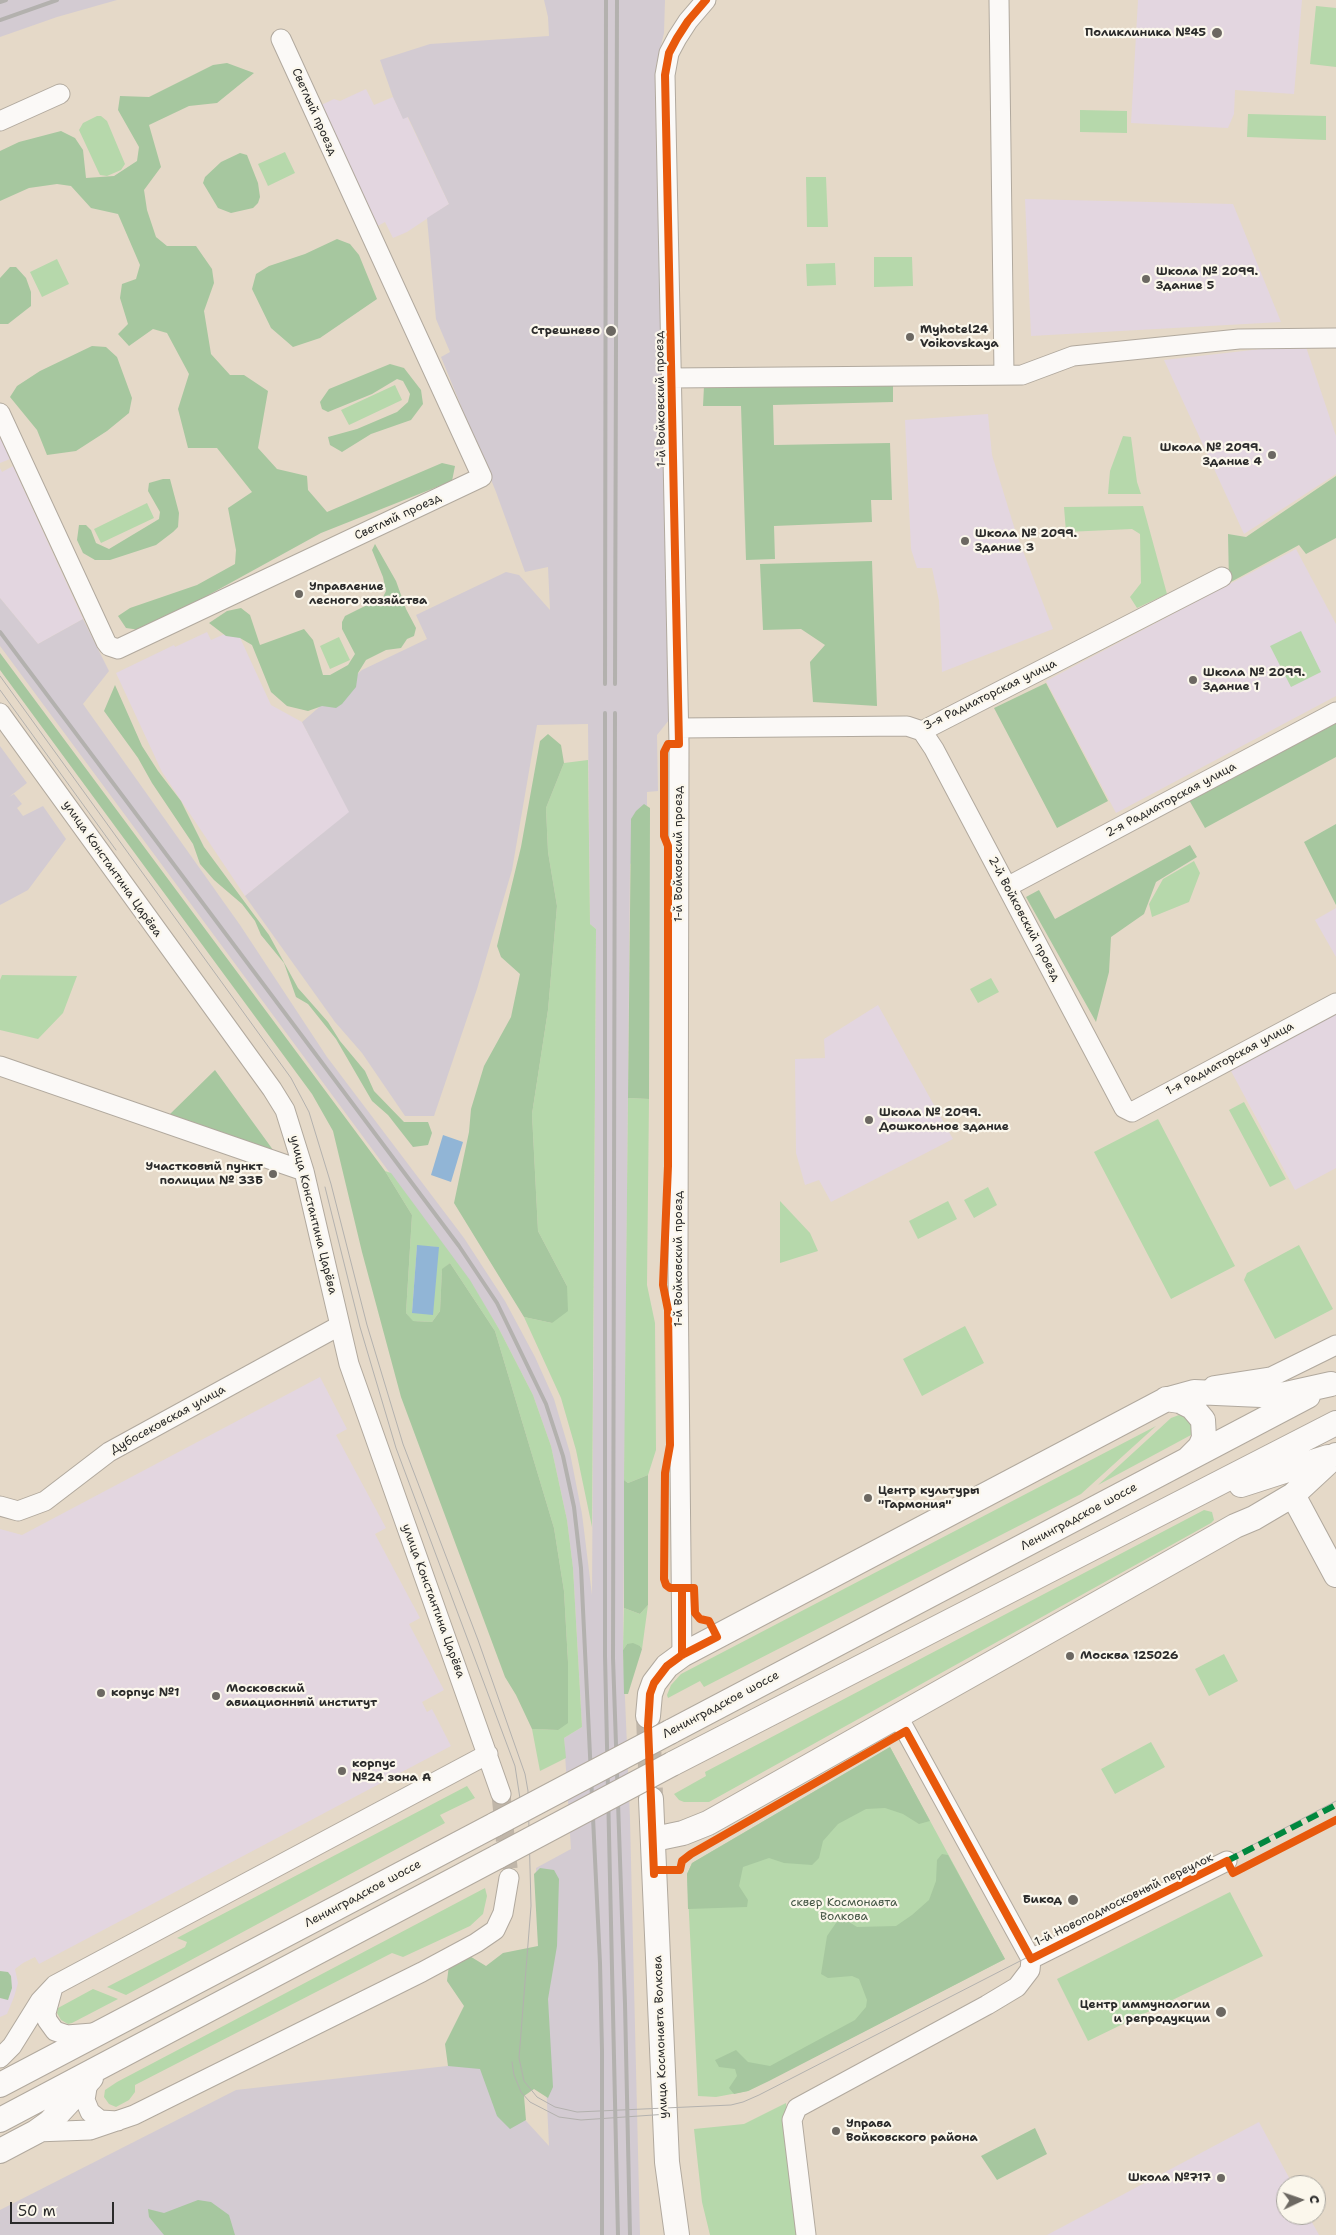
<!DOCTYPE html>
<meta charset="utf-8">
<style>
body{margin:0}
#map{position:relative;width:1336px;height:2235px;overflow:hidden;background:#e5d9c8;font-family:"Shantell Sans",sans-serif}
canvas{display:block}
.north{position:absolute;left:1276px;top:2175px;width:50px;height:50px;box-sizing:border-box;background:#fbf7ec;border:1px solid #a8a59f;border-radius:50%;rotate:87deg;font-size:14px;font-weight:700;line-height:20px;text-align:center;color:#2b2b2b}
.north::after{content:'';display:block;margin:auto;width:18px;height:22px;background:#6c6862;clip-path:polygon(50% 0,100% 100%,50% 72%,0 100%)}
.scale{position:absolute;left:10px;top:2202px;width:104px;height:22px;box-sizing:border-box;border:2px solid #2b2b2b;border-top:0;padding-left:6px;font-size:15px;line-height:18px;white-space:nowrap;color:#2b2b2b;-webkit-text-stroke:4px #fbf7ec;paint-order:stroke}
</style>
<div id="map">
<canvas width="1336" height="2235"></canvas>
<div class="north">С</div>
<div class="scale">50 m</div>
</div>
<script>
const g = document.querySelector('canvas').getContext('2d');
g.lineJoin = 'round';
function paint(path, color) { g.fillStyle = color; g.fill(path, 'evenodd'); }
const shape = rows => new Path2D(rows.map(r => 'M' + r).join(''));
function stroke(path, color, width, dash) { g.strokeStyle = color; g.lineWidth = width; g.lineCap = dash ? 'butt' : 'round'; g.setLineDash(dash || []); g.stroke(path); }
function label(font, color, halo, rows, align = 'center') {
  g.font = font + ' "Shantell Sans",sans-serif'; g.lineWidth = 4.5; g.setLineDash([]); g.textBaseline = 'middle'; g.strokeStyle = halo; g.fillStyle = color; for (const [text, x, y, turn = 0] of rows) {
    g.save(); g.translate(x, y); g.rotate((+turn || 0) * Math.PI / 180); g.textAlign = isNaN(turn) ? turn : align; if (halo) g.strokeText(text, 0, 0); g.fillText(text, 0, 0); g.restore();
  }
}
paint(shape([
 [1138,0,1302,0,1294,94,1235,90,1234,114,1228,128,1131,123],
 [366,89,374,105,393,97,403,118,407,116,449,204,407,232,393,238,385,222,374,228,317,107,334,99,340,101],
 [1025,199,1233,204,1281,322,1031,336],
 [1305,344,1336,436,1336,474,1244,534,1164,360],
 [988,414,992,455,1016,533,1053,629,942,672,939,601,932,568,917,568,911,549,905,420],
 [0,437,10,459,0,463],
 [13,466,83,619,38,644,0,598,0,468,2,472],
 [1296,549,1336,624,1336,696,1116,813,1046,681],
 [236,629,271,705,302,722,350,812,245,896,162,772,116,673,174,645,175,647,207,632,211,640],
 [1336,908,1336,957,1315,920],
 [878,1005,953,1139,831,1202,819,1180,805,1185,796,1153,795,1059,825,1058,824,1039],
 [1336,1014,1336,1168,1295,1190,1231,1071],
 [320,1377,347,1429,336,1435,386,1528,375,1534,420,1618,409,1624,444,1690,422,1702,427,1712,432,1709,451,1746,39,1964,35,1957,23,1963,15,1969,18,1983,14,1997,7,2014,0,2017,0,1529,22,1535],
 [1259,2122,1293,2185,1286,2185,1286,2215,1308,2215,1319,2235,1047,2235]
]), '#e3d6e0');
paint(shape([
 [0,0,117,0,57,17,0,37],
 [544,0,665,0,664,33,656,66,669,720,657,735,658,791,647,792,647,858,630,864,623,1650,630,1819,640,2235,0,2235,0,2210,236,2090,491,2061,496,2088,549,2146,536,1868,571,1849,564,1738,582,1727,573,1568,567,1520,551,1446,533,1395,499,1329,469,1280,0,646,0,598,38,644,83,619,109,671,83,704,240,925,327,1057,464,1238,505,1301,535,1357,554,1399,570,1453,582,1514,592,1595,596,929,590,924,588,724,537,725,512,870,477,989,434,1116,405,1116,362,1053,335,1022,245,896,349,812,302,722,362,670,427,639,416,615,506,572,519,575,550,610,548,567,525,572,496,492,441,357,450,352,436,319,427,218,449,204,408,117,403,119,393,97,380,60,430,44,549,36,548,17],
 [0,746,27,783,9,797,14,794,22,804,17,808,23,816,43,806,66,839,28,890,0,905]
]), '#d3cbd2');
paint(shape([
 [1316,6,1336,8,1336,67,1310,64],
 [1080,110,1127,111,1127,133,1080,132],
 [1248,114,1326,116,1326,140,1247,137],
 [97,116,101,116,107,121,125,164,121,170,107,176,100,175,98,171,79,130,83,123],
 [285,152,295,173,268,186,258,164],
 [806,177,826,177,828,227,807,227],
 [874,257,912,257,913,286,874,287],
 [57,259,69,284,42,297,30,272],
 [835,263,836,285,807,286,806,264],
 [395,385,402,400,349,425,341,410],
 [1123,436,1131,437,1137,482,1141,494,1108,494,1110,471],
 [147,503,154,518,101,543,94,529],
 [1143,506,1167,594,1137,608,1130,597,1141,583,1140,534,1132,529,1066,532,1064,507],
 [1301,631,1321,672,1291,687,1270,646],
 [339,637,350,660,330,669,320,646],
 [588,760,590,924,596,929,592,1527,576,1450,561,1398,524,1317,552,1323,567,1286,538,1231,532,1114,548,1010,557,906,548,852,546,808,564,763],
 [1194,861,1200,873,1189,902,1152,917,1149,904,1163,879],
 [2,975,77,976,63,1013,38,1039,0,1030,0,980],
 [991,978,999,992,978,1003,970,989],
 [628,1098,649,1099,647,1285,655,1323,656,1450,648,1475,628,1483,624,1480],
 [1244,1102,1286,1179,1270,1187,1229,1110],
 [1158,1119,1235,1266,1171,1299,1094,1152],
 [385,1171,391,1173,470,1280,499,1329,533,1395,551,1446,567,1520,573,1568,582,1727,564,1738,566,1758,540,1771,532,1729,558,1730,568,1662,564,1591,554,1528,495,1331,450,1263,442,1270,440,1311,432,1322,412,1321,406,1313,412,1215],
 [417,1246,438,1247,412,1313],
 [988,1187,997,1205,974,1218,964,1200],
 [780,1201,810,1233,818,1251,780,1263],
 [948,1201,957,1219,918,1239,909,1221],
 [1299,1245,1333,1309,1275,1339,1244,1280,1247,1273],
 [965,1326,984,1363,922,1396,903,1359],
 [1179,1415,1186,1417,1191,1421,1191,1435,1098,1485,1171,1418],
 [1156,1426,1081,1494,704,1687,700,1681,668,1698,667,1695,671,1685,681,1674],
 [1204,1510,1212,1512,1214,1520,1211,1523,709,1802,684,1802,679,1800,674,1794,706,1776,705,1772],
 [648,1605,642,1649,640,1646,627,1644,623,1650,624,1608,640,1614],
 [1224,1654,1238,1681,1209,1696,1195,1669],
 [1151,1742,1165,1767,1115,1794,1101,1769],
 [890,1747,1005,1959,748,2091,716,2097,698,2096,687,1874,692,1863],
 [467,1786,475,1798,440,1815,445,1823,126,1995,107,1987,185,1947,187,1942,177,1938],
 [485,1888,487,1896,483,1914,470,1926,403,1957,392,1953,135,2085,135,2092,129,2100,116,2107,109,2104,104,2097,105,2090,117,2082],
 [1230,1892,1263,1956,1088,2041,1057,1979],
 [93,1989,118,1999,72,2023,68,2024,61,2020,57,2013,58,2008],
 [786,2103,801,2235,710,2235,702,2202,694,2129,744,2124]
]), '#b6d8ab');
paint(shape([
 [227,63,254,73,217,103,189,106,149,125,161,167,144,190,147,210,156,237,167,246,196,246,212,269,214,283,204,311,211,354,230,375,244,375,268,391,258,448,277,469,307,476,308,490,327,512,442,463,455,466,452,481,321,533,154,625,140,630,126,628,118,616,130,608,197,585,235,564,236,550,228,508,252,492,217,448,188,448,178,409,189,374,167,333,153,329,129,346,118,334,128,324,120,298,122,284,136,279,140,265,118,214,91,208,71,186,57,184,29,188,0,201,0,151,19,142,61,131,75,138,83,150,86,178,114,176,137,161,139,147,118,110,120,96,149,97,213,65],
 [240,153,247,155,258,183,260,197,258,203,253,208,231,213,218,208,203,183,205,177,221,162],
 [337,239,350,244,359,255,377,299,320,338,293,347,271,328,252,289,256,274,269,266,305,254],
 [10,267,16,267,26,278,31,292,31,306,8,324,0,324,0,278],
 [92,346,106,347,117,357,132,398,129,413,107,431,76,451,47,455,37,430,10,397,17,386,40,371],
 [390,364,404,368,421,390,423,404,411,420,371,434,342,452,330,445,328,437,357,429,397,412,408,402,410,394,403,381,397,379,372,394,328,412,322,409,320,402,329,389],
 [893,383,893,402,773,405,774,445,890,443,892,500,871,500,872,522,774,526,775,559,746,560,741,406,703,406,704,386],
 [1336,476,1336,538,1306,554,1299,545,1229,583,1228,534,1246,537],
 [163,479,170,479,179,513,178,527,173,532,156,545,110,560,95,560,83,553,77,540,79,525,86,525,91,530,96,543,109,549,159,519,160,512,148,491,149,483],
 [375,544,396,581,406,609,416,628,414,636,407,639,401,648,386,650,366,660,358,673,356,687,342,704,336,708,322,706,308,711,287,706,271,692,252,645,240,638,226,636,209,623,227,611,241,608,250,615,260,645,304,629,313,640,323,675,330,675,348,665,355,654,342,629,342,622,345,616,383,597,386,591,383,577,372,550],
 [872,561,877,706,813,702,810,662,825,645,801,629,763,630,760,564],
 [0,653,385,1171,412,1215,406,1313,413,1321,432,1322,440,1311,442,1269,450,1263,495,1331,554,1528,564,1591,568,1662,568,1723,558,1730,532,1729,516,1695,505,1677,401,1397,362,1252,333,1131,312,1094,0,670],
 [1046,683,1108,801,1057,828,994,708],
 [115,685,142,746,158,771,181,801,204,847,269,935,298,988,328,1022,340,1041,365,1071,374,1091,404,1122,428,1122,432,1133,428,1145,413,1147,388,1115,372,1101,336,1039,308,1004,296,997,284,963,261,935,255,921,242,904,214,880,200,864,193,844,152,783,138,758,104,711],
 [1336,721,1336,757,1205,828,1189,800],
 [548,734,561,745,564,763,546,808,548,852,557,906,548,1010,532,1114,538,1231,567,1286,568,1311,552,1323,524,1317,454,1203,469,1132,471,1109,484,1066,511,1017,520,974,501,957,497,946,521,847,540,741],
 [644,804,650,808,649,1099,628,1098,631,819,636,811],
 [1336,824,1336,905,1304,842],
 [1190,845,1197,857,1156,882,1144,914,1111,937,1109,972,1096,1022,1026,897,1039,890,1055,919],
 [215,1070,276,1154,169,1115],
 [648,1475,648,1605,640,1614,624,1608,624,1480,628,1483],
 [633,1643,640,1646,642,1649,628,1694,624,1694,623,1650,627,1644],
 [890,1747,930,1821,919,1824,903,1814,885,1808,866,1809,838,1824,823,1841,819,1858,812,1865,784,1863,769,1858,743,1867,739,1886,748,1900,747,1907,688,1909,687,1874,692,1863],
 [942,1854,948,1855,1005,1959,769,2081,748,2091,734,2094,729,2088,737,2076,735,2069,719,2067,715,2060,736,2050,748,2062,770,2066,855,2020,866,2007,867,2000,859,1979,852,1976,828,1978,821,1974,827,1936,836,1923,844,1919,857,1927,896,1926,912,1915,929,1900,936,1881,937,1860],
 [540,1868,554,1870,559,1879,557,1946,548,1999,553,2087,548,2098,534,2089,524,2096,526,2120,510,2129,497,2116,480,2069,448,2066,445,2044,464,2006,447,1981,449,1965,468,1955,486,1966,503,1953,538,1946,534,1874],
 [0,1971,8,1972,11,1976,12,1988,8,2000,0,1998],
 [1035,2128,1047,2154,997,2180,981,2156],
 [198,2200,211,2202,229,2215,235,2235,164,2235,149,2217,148,2209,164,2213]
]), '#a6c79f');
paint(shape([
 [443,1135,463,1142,451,1182,431,1175],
 [417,1245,439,1247,433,1315,412,1313]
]), '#91b5d6');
stroke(shape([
 [501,1794,509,1878]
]), '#c0b6a9', 19, [19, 9]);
stroke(shape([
 [648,1716,651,1794]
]), '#c0b6a9', 24, [24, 12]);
const minor = shape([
 [999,0,1004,374],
 [0,121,60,94],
 [671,378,1022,375,1073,356,1239,339,1336,338],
 [0,413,106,642,109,646,118,649,482,477,281,39],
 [0,713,272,1089,285,1110,304,1171,349,1364,501,1794],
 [679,728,907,726,922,731,934,749,1124,1108,1132,1112,1336,1003],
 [922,731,1222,577],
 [1007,887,1336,712],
 [0,1066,304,1171],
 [1213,1386,1271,1377,1336,1345],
 [0,1506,18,1511,45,1501,109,1452,339,1326],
 [682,1655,678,1271,679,744,665,75,669,53,677,38,688,21,706,0],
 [897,1715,1031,1959],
 [1031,1959,1227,1861],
 [52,1991,46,2013,47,2020,55,2031,67,2035,93,2033],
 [0,2058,12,2046,40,2001,55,1985,488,1754],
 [88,2082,85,2100,90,2112,100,2120,118,2121],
 [36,2132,90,2130,134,2115,422,1972,476,1943,495,1930,503,1913,509,1878],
 [806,2235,792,2120,797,2108,987,2005,1017,1987,1030,1970,1031,1959]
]);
const major = shape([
 [1166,1399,1180,1401,1192,1407,1203,1420,1204,1438,1200,1447,1189,1458],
 [1241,1485,1328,1457],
 [1293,1495,1336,1575],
 [648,1716,650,1694,654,1683,667,1666,682,1655,1165,1400,1194,1392,1261,1395,1286,1394,1331,1384],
 [670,1732,1308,1396],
 [672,1764,1336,1423],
 [651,1799,667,2162,677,2235],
 [653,1838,664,1837,683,1833,708,1823,1189,1552,1235,1526,1254,1518,1293,1495,1336,1455],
 [0,2085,496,1824],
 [0,2120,499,1856],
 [0,2151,36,2132,50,2122,91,2078]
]);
stroke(minor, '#b1a99e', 21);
stroke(major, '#b1a99e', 26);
stroke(minor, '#fbf9f7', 19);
stroke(major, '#fbf9f7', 24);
stroke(shape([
 [0,676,291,1078,309,1112,331,1184,367,1325,403,1444,478,1640,525,1774,528,1791,531,1906,519,2058,524,2081,537,2097,555,2107,577,2112,731,2105,743,2102,759,2095,1022,1960,1226,1859,1336,1801],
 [0,690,116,850],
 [325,1187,360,1327,396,1448,515,1766,521,1805],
 [512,2062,514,2075,521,2092,530,2102,559,2117,581,2120,668,2114]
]), '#b3b1ae', 1);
stroke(shape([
 [0,2,6,0],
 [0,20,57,0],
 [0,632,459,1246,497,1303,546,1404,563,1456,574,1507,581,1568,600,1963,602,2051,602,2235],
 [605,684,606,0],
 [615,684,617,0],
 [605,713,605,1656,618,2235],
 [615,713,613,1658,625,2004,630,2235]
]), '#b3b1ae', 4);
const majorBridge = shape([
 [496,1824,670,1732],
 [499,1856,672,1764]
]);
stroke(majorBridge, '#b1a99e', 26, []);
stroke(majorBridge, '#fbf9f7', 24);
stroke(shape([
 [1227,1861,1336,1805]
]), '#00873e', 6, [12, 6]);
stroke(shape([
 [682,1655,682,1589],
 [654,1870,680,1870,682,1861,691,1854,906,1731,1031,1959,1227,1861,1233,1873,1336,1820],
 [654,1874,648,1726,650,1694,654,1683,667,1666,682,1655,717,1637,709,1621,700,1619,695,1613,694,1588,670,1588,666,1585,664,1579,665,1473,670,1445,668,1310,663,1285,668,1166,668,846,664,836,664,752,668,744,679,744,665,75,669,53,677,38,688,21,706,0]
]), '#e8590c', 8);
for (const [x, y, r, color] of [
 [1217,33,6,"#6c6862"],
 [1146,279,5,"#6c6862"],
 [611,331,6,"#6c6862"],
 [910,337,5,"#6c6862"],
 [1272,455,5,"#6c6862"],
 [965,541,5,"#6c6862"],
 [299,594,5,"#6c6862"],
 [1193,680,5,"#6c6862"],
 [869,1120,5,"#6c6862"],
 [273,1174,5,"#6c6862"],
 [868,1498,5,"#6c6862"],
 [1070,1656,5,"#6c6862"],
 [101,1693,5,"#6c6862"],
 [216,1696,5,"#6c6862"],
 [342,1771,5,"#6c6862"],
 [1073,1900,6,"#6c6862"],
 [1221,2012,6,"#6c6862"],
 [836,2131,5,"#6c6862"],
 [1221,2178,5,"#6c6862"]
]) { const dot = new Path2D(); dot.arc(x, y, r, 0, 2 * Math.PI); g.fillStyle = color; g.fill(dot); stroke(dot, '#fbf7ec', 2); }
label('bold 12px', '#2b2b2b', '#fbf7ec', [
 ["Поликлиника №45",1206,33,"right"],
 ["Школа № 2099.",1156,272],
 ["Здание 5",1156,286],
 ["Myhotel24",920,330],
 ["Voikovskaya",920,344],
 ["Стрешнево",600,331,"right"],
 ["Школа № 2099.",1262,448,"right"],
 ["Здание 4",1262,462,"right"],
 ["Школа № 2099.",975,534],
 ["Здание 3",975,548],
 ["Управление",309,587],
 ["лесного хозяйства",309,601],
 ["Школа № 2099.",1203,673],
 ["Здание 1",1203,687],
 ["Школа № 2099.",879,1113],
 ["Дошкольное здание",879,1127],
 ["Участковый пункт",263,1167,"right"],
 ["полиции № 33Б",263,1181,"right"],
 ["Центр культуры",878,1491],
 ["\"Гармония\"",878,1505],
 ["Москва 125026",1080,1656],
 ["Московский",226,1689],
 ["авиационный институт",226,1703],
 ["корпус №1",111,1693],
 ["корпус",352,1764],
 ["№24 зона А",352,1778],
 ["Бикод",1062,1900,"right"],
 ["Центр иммунологии",1210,2005,"right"],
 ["и репродукции",1210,2019,"right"],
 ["Управа",846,2124],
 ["Войковского района",846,2138],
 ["Школа №717",1211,2178,"right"]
], 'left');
label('12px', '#2b2b2b', '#fbf7ec', [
 ["Светлый проезд",314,112,66],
 ["1-й Войковский проезд",661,399,-91],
 ["Светлый проезд",398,517,-25],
 ["3-я Радиаторская улица",990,695,-26],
 ["2-я Радиаторская улица",1171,800,-28],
 ["1-й Войковский проезд",679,854,-90],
 ["улица Константина Царёва",112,869,55],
 ["2-й Войковский проезд",1024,919,62],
 ["1-я Радиаторская улица",1230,1059,-28],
 ["улица Константина Царёва",313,1215,76],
 ["1-й Войковский проезд",679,1259,-90],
 ["Дубосековская улица",168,1420,-29],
 ["Ленинградское шоссе",1079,1517,-28],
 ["улица Константина Царёва",433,1601,70],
 ["Ленинградское шоссе",721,1705,-28],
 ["Ленинградское шоссе",363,1894,-28],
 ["1-й Новоподмосковный переулок",1124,1900,-26],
 ["улица Космонавта Волкова",661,2037,-92]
]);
label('12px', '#445645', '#fbf7ec', [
 ["сквер Космонавта",844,1903],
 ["Волкова",844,1917]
]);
</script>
